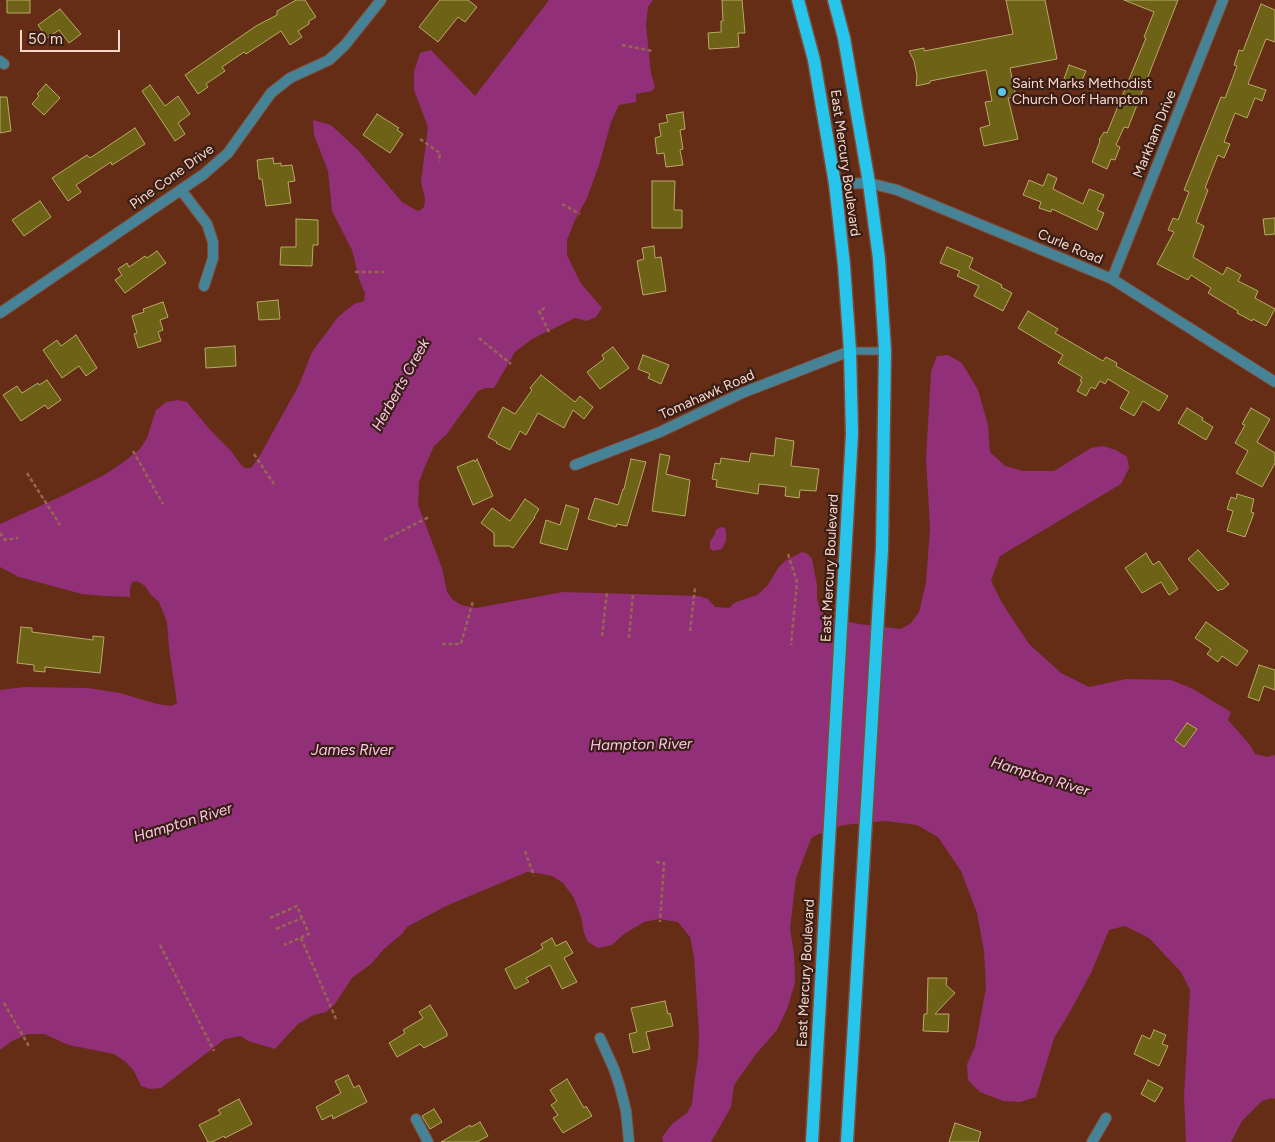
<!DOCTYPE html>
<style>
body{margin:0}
#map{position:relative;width:1275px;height:1142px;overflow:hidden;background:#652c16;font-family:Figtree,sans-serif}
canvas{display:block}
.scale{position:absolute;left:20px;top:30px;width:100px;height:22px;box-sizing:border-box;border:2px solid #fad6c9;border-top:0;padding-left:6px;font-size:15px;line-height:18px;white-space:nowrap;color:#fad6c9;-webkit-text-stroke:4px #381e15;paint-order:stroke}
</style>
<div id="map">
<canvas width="1275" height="1142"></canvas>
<div class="scale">50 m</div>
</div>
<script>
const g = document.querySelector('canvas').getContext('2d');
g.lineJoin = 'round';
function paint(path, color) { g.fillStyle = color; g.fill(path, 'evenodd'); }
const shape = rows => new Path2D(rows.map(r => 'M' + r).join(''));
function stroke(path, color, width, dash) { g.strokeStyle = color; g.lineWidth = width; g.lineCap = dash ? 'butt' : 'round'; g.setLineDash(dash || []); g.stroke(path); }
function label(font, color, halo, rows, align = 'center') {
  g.font = font + ' Figtree,sans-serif'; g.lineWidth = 4.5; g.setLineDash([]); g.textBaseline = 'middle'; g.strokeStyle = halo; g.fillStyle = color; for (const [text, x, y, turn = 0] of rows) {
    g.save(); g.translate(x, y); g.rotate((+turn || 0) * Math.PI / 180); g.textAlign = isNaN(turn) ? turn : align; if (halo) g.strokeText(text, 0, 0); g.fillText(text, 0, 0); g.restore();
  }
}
paint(shape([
 [549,0,653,0,648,7,646,25,651,73,655,87,652,91,636,94,636,102,619,105,611,122,599,165,587,198,575,220,567,240,567,255,580,282,602,308,596,317,587,321,575,318,532,339,515,352,494,388,485,388,478,391,446,435,434,446,426,464,419,482,418,505,442,568,447,592,452,599,461,605,476,608,563,592,699,596,708,599,715,607,729,608,734,603,757,595,768,585,778,568,785,561,802,552,808,554,812,559,817,585,817,599,820,609,827,617,859,624,901,629,911,623,919,612,926,583,930,528,926,459,931,371,937,356,948,355,962,363,978,390,988,425,990,452,1005,466,1023,471,1054,471,1091,448,1103,446,1116,450,1127,457,1129,468,1121,484,1000,556,991,581,1002,603,1029,644,1061,673,1089,687,1126,679,1171,680,1193,689,1231,712,1228,720,1250,745,1255,754,1267,757,1275,755,1275,1099,1271,1098,1262,1101,1242,1121,1231,1142,1186,1142,1184,1096,1190,990,1181,972,1149,938,1125,926,1109,930,1091,973,1067,1017,1054,1038,1036,1097,1020,1102,1003,1101,980,1092,968,1080,967,1064,975,1047,986,988,984,951,977,913,961,871,938,837,917,825,885,821,843,825,814,836,811,839,796,878,794,894,790,929,794,953,795,983,787,1009,777,1030,756,1054,734,1085,731,1107,711,1142,663,1142,662,1137,673,1123,687,1113,692,1104,694,1085,698,1058,699,1034,694,957,690,937,678,922,659,919,644,922,624,934,612,945,598,948,588,942,584,933,581,917,574,898,563,883,552,876,537,873,527,872,446,906,407,927,402,934,384,949,371,964,352,978,335,1004,326,1012,314,1015,298,1024,275,1049,248,1041,241,1036,225,1039,161,1088,150,1089,141,1086,134,1071,126,1062,114,1054,69,1045,44,1034,28,1034,12,1041,0,1050,0,690,24,687,88,688,120,693,157,704,171,706,177,703,169,648,167,622,159,602,151,595,145,586,137,581,132,582,130,589,130,597,105,596,82,594,19,577,0,567,0,524,62,496,106,474,125,461,140,449,147,438,156,410,166,402,178,400,187,402,211,431,231,451,241,465,245,468,251,468,259,457,299,385,312,352,338,317,354,304,364,301,365,293,360,282,352,250,332,211,328,171,314,135,313,120,331,125,358,150,402,202,414,209,419,211,424,207,425,199,421,182,428,127,414,90,414,71,420,53,431,50,475,96],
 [720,527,725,528,726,531,726,540,722,549,713,551,710,548,710,541,714,536,716,530]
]), '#913078');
const building = shape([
 [7,0,30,0,30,13,7,13,7,0],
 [296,0,305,0,316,17,309,21,309,24,298,31,302,37,290,45,281,31,246,54,244,52,222,67,225,71,206,84,208,87,198,94,185,75,256,26,277,15,277,11,296,0],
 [440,0,468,0,477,7,465,22,458,17,438,42,419,27,440,0],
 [722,0,742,0,745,33,738,33,739,47,709,49,708,33,721,32,721,21,723,21,722,0],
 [1006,0,1045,0,1057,59,1010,68,1016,97,1008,98,1018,139,984,146,980,128,990,125,985,102,992,101,986,70,930,81,930,83,916,86,917,76,914,61,909,51,924,48,924,51,1013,34,1006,0],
 [1124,0,1178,0,1128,128,1124,127,1116,145,1120,147,1115,160,1111,159,1107,169,1092,162,1100,141,1099,140,1104,132,1107,133,1146,38,1144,37,1154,12,1124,0],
 [1261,4,1275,10,1275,42,1266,39,1248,84,1266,90,1262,101,1255,98,1247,118,1235,113,1224,142,1230,144,1224,158,1218,155,1205,188,1208,190,1196,222,1204,226,1193,257,1223,275,1227,267,1241,275,1238,281,1258,291,1255,298,1275,309,1266,326,1253,319,1252,321,1237,313,1238,311,1208,293,1211,288,1191,275,1188,280,1157,264,1174,232,1168,230,1173,218,1178,220,1189,192,1184,190,1196,160,1221,97,1225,98,1230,85,1237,66,1234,65,1239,50,1243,51,1261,4],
 [60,9,81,34,69,43,59,30,47,38,38,25,60,9],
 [1069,65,1086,71,1080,85,1064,79,1069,65],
 [46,84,60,98,44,115,32,104,39,96,37,94,46,84],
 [150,85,165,106,178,96,190,114,178,123,185,134,175,141,142,91,150,85],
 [0,97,7,97,11,131,0,133,0,97],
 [683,112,685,129,680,130,683,149,680,150,683,165,666,167,664,153,657,154,655,138,661,136,659,124,668,122,666,115,683,112],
 [377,114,399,128,397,130,403,134,390,153,363,135,377,114],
 [135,128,145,144,112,165,111,162,76,185,81,192,68,201,52,178,87,155,90,158,135,128],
 [273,158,274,164,281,163,281,166,292,165,295,181,288,182,291,203,266,206,262,179,259,179,257,160,273,158],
 [1048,174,1057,178,1053,189,1083,204,1089,189,1104,195,1097,210,1104,213,1097,230,1052,209,1051,212,1039,208,1041,202,1023,195,1029,180,1043,186,1048,174],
 [652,181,675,181,674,210,682,210,682,228,652,228,652,181],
 [40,201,51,217,24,236,12,220,40,201],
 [1275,218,1275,234,1265,235,1263,219,1275,218],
 [296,219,318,220,318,245,313,245,312,266,280,265,281,247,296,247,296,219],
 [654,246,655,258,661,257,666,291,643,295,637,261,644,259,642,248,654,246],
 [947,247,973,258,969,268,1002,285,1001,287,1012,293,1003,311,974,296,979,286,957,276,960,271,940,263,947,247],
 [157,251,166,263,125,293,115,280,122,275,118,269,127,263,129,267,145,256,147,258,157,251],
 [278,300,280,319,259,320,257,302,278,300],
 [163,302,168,317,160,320,163,330,158,332,161,341,138,348,134,334,137,333,132,316,144,312,143,309,163,302],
 [1028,311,1058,329,1055,333,1103,361,1106,357,1117,363,1116,366,1168,396,1159,411,1143,401,1134,416,1120,408,1129,392,1108,379,1105,384,1100,381,1095,389,1091,387,1086,396,1077,391,1082,382,1080,381,1082,377,1058,363,1063,355,1018,328,1028,311],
 [76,335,97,368,86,376,79,366,62,378,43,350,57,340,61,346,76,335],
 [235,346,236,366,206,368,205,348,235,346],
 [613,347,629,368,600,389,587,372,604,359,602,355,613,347],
 [643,355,669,365,661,384,648,378,650,374,638,369,643,355],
 [541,375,575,402,580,396,593,407,584,419,573,410,564,428,538,413,526,435,520,431,510,450,496,443,497,442,488,437,503,407,515,414,532,390,530,388,541,375],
 [47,380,61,400,48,409,45,405,21,421,3,395,17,386,22,393,38,383,39,385,47,380],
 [1187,408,1203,418,1202,420,1213,427,1206,440,1178,423,1187,408],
 [1251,408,1270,419,1257,442,1275,453,1275,463,1262,487,1236,473,1248,451,1235,443,1245,425,1242,424,1251,408],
 [776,438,794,441,791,466,819,469,816,491,800,490,799,498,785,496,786,487,759,484,758,494,716,487,717,480,712,479,715,463,720,464,721,458,749,462,751,453,774,456,776,438],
 [660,454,670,456,666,474,690,480,685,516,652,511,660,454],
 [477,459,493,496,473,505,457,467,474,460,475,462,477,459],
 [631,459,646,462,627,526,617,524,616,527,588,519,595,498,618,505,623,489,624,489,631,459],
 [1237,494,1254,499,1251,512,1254,513,1245,537,1227,531,1233,511,1227,509,1231,497,1236,499,1237,494],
 [525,499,539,509,534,517,535,517,513,548,509,546,494,546,494,533,481,523,492,508,510,521,525,499],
 [566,505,579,509,567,550,540,543,546,520,560,525,566,505],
 [1198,550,1229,584,1222,590,1221,589,1218,591,1188,559,1198,550],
 [1146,553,1153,565,1159,561,1178,589,1169,595,1161,582,1142,593,1125,568,1146,553],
 [1206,622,1248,651,1237,666,1222,656,1218,662,1207,654,1211,649,1195,638,1206,622],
 [21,627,32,628,32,632,93,640,93,636,104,637,100,673,45,667,45,672,34,671,34,665,17,663,21,627],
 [1259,665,1275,670,1275,690,1264,686,1259,701,1248,697,1259,665],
 [1187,723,1197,729,1184,747,1175,740,1187,723],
 [552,938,556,946,566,941,573,953,564,958,577,982,562,989,550,965,526,978,529,982,515,989,505,969,535,953,543,948,541,944,552,938],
 [928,978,947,978,946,985,955,993,935,1014,949,1014,948,1032,923,1031,924,1014,927,1014,928,978],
 [665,1001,668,1014,670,1013,673,1026,646,1032,650,1049,633,1053,629,1034,637,1032,631,1008,665,1001],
 [430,1005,447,1033,447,1036,424,1048,420,1044,397,1057,389,1043,405,1033,403,1030,423,1018,419,1012,430,1005],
 [1154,1030,1166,1035,1162,1044,1168,1046,1159,1066,1134,1054,1142,1035,1150,1039,1154,1030],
 [348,1075,354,1088,359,1085,367,1102,333,1119,332,1115,322,1120,316,1107,341,1093,335,1081,348,1075],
 [567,1079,584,1108,586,1106,592,1116,563,1133,553,1118,558,1115,551,1105,557,1101,550,1090,567,1079],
 [1148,1080,1163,1088,1155,1102,1141,1094,1148,1080],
 [239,1099,252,1124,225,1138,224,1136,212,1142,208,1142,199,1125,221,1114,218,1110,239,1099],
 [434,1109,442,1122,430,1129,422,1116,434,1109],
 [480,1122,488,1136,477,1142,441,1142,470,1125,471,1127,480,1122],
 [955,1123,981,1132,978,1142,949,1142,955,1123]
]);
paint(building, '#6e6217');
stroke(building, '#b6ab66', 1);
const lane = shape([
 [850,351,885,351]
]);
const street = shape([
 [0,61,4,64],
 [835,184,869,183,897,190,1112,279,1275,382],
 [181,190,207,224,213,242,213,258,204,286],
 [1112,279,1223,0],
 [0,313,204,174,228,153,271,93,290,78,329,60,345,45,381,0],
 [575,465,660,432,742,393,850,351],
 [600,1038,614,1069,620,1087,626,1111,629,1142],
 [416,1119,428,1142],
 [1092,1142,1106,1118]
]);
const primary = shape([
 [798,0,814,60,835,184,844,265,850,351,852,434,812,1142],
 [834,0,844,38,869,183,879,259,885,351,882,549,847,1142]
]);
stroke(lane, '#804b36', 9);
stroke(street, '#804b36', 12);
stroke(primary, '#804b36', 15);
stroke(shape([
 [622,45,652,51],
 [420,139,440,153,439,162],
 [562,204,580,214],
 [355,272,384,272],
 [545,308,539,311,550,334],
 [479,338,511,364],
 [133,451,163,504],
 [254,454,274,484],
 [27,473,60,525],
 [0,533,5,540,18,538],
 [384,540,429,517],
 [788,554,797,582,791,645],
 [690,631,695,588],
 [602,636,607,592],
 [629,638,633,593],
 [442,644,461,644,473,601],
 [525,851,534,876],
 [656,862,664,863,660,922],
 [270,918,297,906,309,934,284,945],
 [276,929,302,918],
 [301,938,336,1019],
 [160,945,214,1051],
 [4,1003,30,1048]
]), '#976653', 2.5, [4, 2.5]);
stroke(lane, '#468396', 7);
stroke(street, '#468396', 10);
stroke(primary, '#27c5eb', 12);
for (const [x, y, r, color] of [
 [1002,92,5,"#5bc7e7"]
]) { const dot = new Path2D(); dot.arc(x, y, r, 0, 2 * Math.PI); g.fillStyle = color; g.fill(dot); stroke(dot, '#381e15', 2); }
label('14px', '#fad6c9', '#381e15', [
 ["Saint Marks Methodist",1012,84],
 ["Church Oof Hampton",1012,100]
], 'left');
label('14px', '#fad6c9', '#381e15', [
 ["Markham Drive",1155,134,-68],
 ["East Mercury Boulevard",845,163,82],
 ["Pine Cone Drive",172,177,-36],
 ["Curle Road",1070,247,23],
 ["Tomahawk Road",707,395,-24],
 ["East Mercury Boulevard",830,568,-87],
 ["East Mercury Boulevard",806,973,-87]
]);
label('italic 15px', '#fdc8ea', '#381e15', [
 ["Herberts Creek",401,385,-61],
 ["Hampton River",641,745,-1],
 ["James River",352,751],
 ["Hampton River",1040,777,17],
 ["Hampton River",183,823,-17]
]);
</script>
